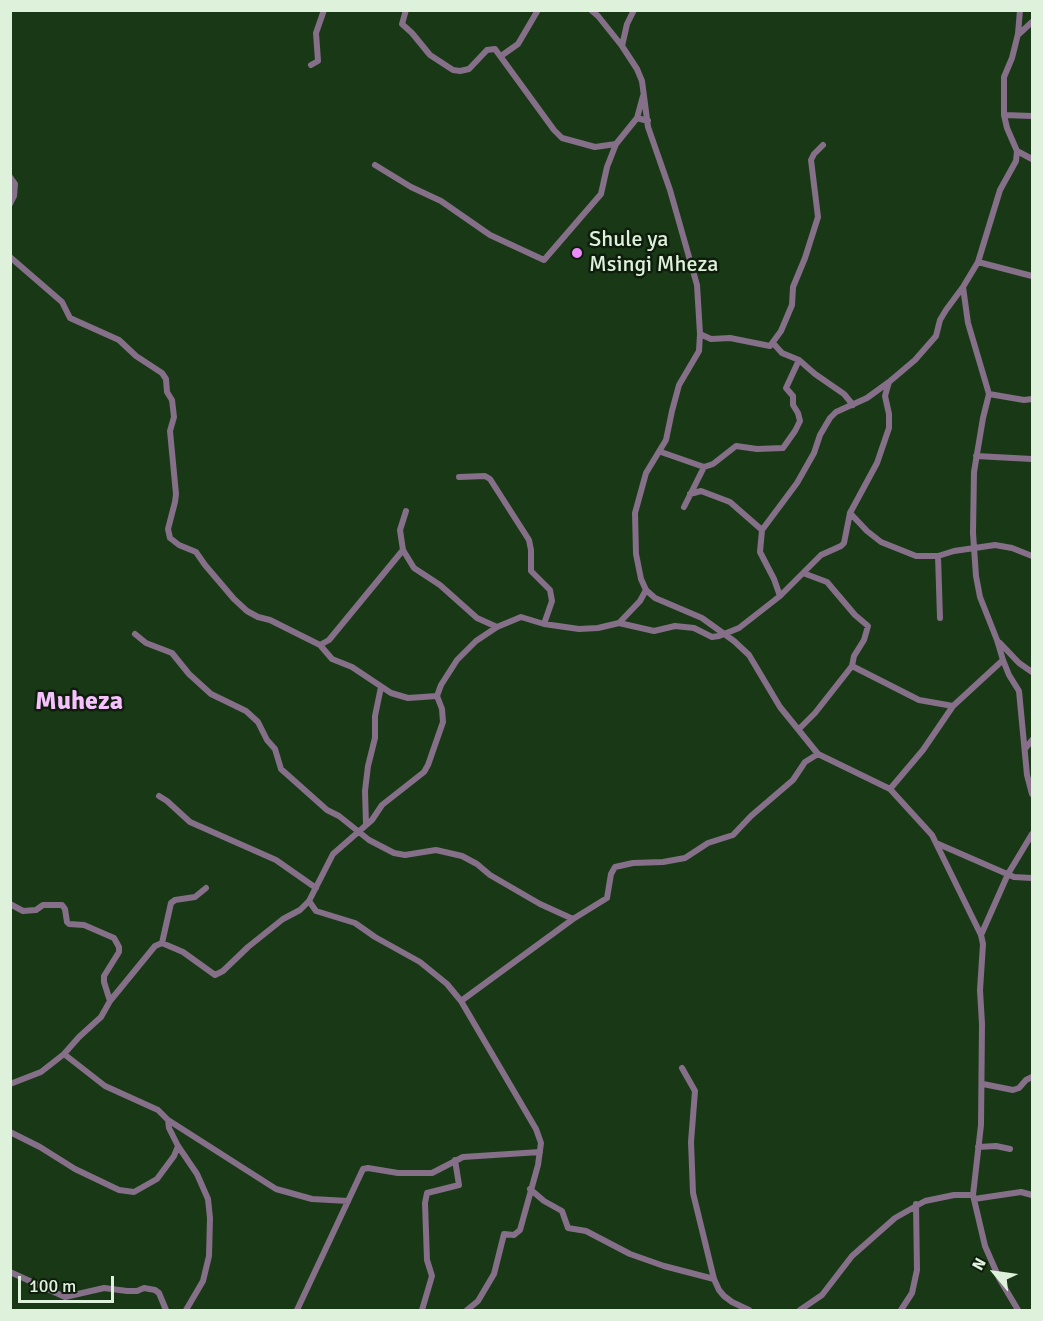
<!DOCTYPE html>
<style>
body{margin:0}
#map{position:relative;width:1043px;height:1321px;overflow:hidden;background:#193916;font-family:Signika,sans-serif}
canvas{display:block}
.frame{position:absolute;inset:0;border:12px solid #def1db;pointer-events:none}
.north{position:absolute;left:965px;top:1243px;width:60px;height:60px;-webkit-text-stroke:4px #0f1d0d;paint-order:stroke;rotate:299deg;font-size:16px;font-weight:700;line-height:24px;text-align:center;color:#def1db}
.north::after{content:'';display:block;margin:auto;width:21px;height:27px;background:#def1db;clip-path:polygon(50% 0,100% 100%,50% 72%,0 100%)}
.scale{position:absolute;left:18px;top:1276px;width:96px;height:27px;box-sizing:border-box;border:3px solid #def1db;border-top:0;padding-left:8px;font-size:18px;line-height:21px;white-space:nowrap;color:#def1db;-webkit-text-stroke:4px #0f1d0d;paint-order:stroke}
</style>
<div id="map">
<canvas width="1043" height="1321"></canvas>
<div class="frame"></div>
<div class="north">N</div>
<div class="scale">100 m</div>
</div>
<script>
const g = document.querySelector('canvas').getContext('2d');
g.lineJoin = 'round';
const shape = rows => new Path2D(rows.map(r => 'M' + r).join(''));
function stroke(path, color, width, dash) { g.strokeStyle = color; g.lineWidth = width; g.lineCap = dash ? 'butt' : 'round'; g.setLineDash(dash || []); g.stroke(path); }
function label(font, color, halo, rows, align = 'center') {
  g.font = font + ' Signika,sans-serif'; g.lineWidth = 5; g.setLineDash([]); g.textBaseline = 'middle'; g.strokeStyle = halo; g.fillStyle = color; for (const [text, x, y, turn = 0] of rows) {
    g.save(); g.translate(x, y); g.rotate((+turn || 0) * Math.PI / 180); g.textAlign = isNaN(turn) ? turn : align; if (halo) g.strokeText(text, 0, 0); g.fillText(text, 0, 0); g.restore();
  }
}
stroke(shape([
 [406,10,402,24,412,33,430,55,453,70,460,71,469,69,487,50,495,49,554,130,562,138,595,147,616,144,637,118,648,121],
 [591,10,598,16,622,46,637,69,642,81,648,127,670,190,697,285,700,334,699,351,679,385,672,411,666,440,646,473,635,513,636,554,641,579,646,590,655,598,702,618,734,641,749,655,780,707,818,754,890,789,932,835,981,935,983,944,980,990,982,1024,981,1125,973,1195,985,1246,999,1278,1018,1310],
 [1020,10,1018,34,1012,58,1004,77,1004,115,1007,128,1017,151,1016,161,1000,190,978,262,963,287,968,323,989,394,983,418,974,472,973,533,976,576,980,597,997,640,1003,660,1009,675,1019,691,1027,775,1032,794],
 [1019,34,1032,22],
 [622,46,627,24,634,10],
 [501,56,518,44,538,10],
 [311,65,318,61,316,33,324,10],
 [1004,115,1032,116],
 [637,118,643,96],
 [1017,151,1032,159],
 [375,165,411,187,441,201,490,235,544,260,601,194,607,167,616,144],
 [10,177,15,184,14,196,10,204],
 [10,257,62,302,70,318,119,340,136,356,162,373,166,379,167,392,172,400,174,417,170,431,176,494,175,502,168,529,170,538,179,545,196,552,205,565,234,599,247,611,258,617,270,620,320,645,332,659,352,667,391,693,408,698,437,696],
 [978,262,1032,276],
 [700,334,711,339,730,338,770,346,781,331,792,305,793,287,805,258,818,217,811,160,814,154,823,145],
 [773,343,782,353,799,360,815,374,844,394,853,405],
 [989,394,1024,400,1032,399],
 [661,452,704,467,713,464,736,446,757,449,783,448,795,431,800,421,798,413,793,405,793,396,786,388,799,360],
 [976,456,1032,459],
 [459,477,485,476,490,479,529,540,531,550,531,571,550,590,552,601,544,624],
 [690,494,701,491,730,502,762,530,760,552,774,579,780,596],
 [684,507,704,467],
 [406,511,400,530,403,550,414,568,440,585,477,618,497,627],
 [850,513,867,531,881,542,916,556,938,556,954,551,995,545,1012,548,1032,556],
 [762,530,797,483,814,453,820,435,830,418,836,412,867,398,889,382],
 [938,556,940,618],
 [619,623,640,601,646,590],
 [135,634,146,643,172,653,189,674,211,694,246,711,258,722,267,740,275,749,281,769,327,810,339,816,369,840,394,853,405,855,436,850,462,856,477,864,490,875,540,904,573,919],
 [1000,643,1019,663,1032,672],
 [320,645,329,640,403,550],
 [852,666,919,700,953,706],
 [799,729,815,713,852,666,854,656,864,640,868,626,855,615,827,582,803,573],
 [1025,749,1032,740],
 [890,789,923,750,953,706,1003,660],
 [159,796,167,801,190,822,276,860,316,888],
 [366,824,365,791,368,766,375,738,375,716,381,687],
 [936,843,1014,877,1032,878],
 [309,901,316,911,355,923,375,937,420,962,447,984,461,1001,536,1129,541,1143,538,1165,520,1230,514,1235,504,1234,494,1274,478,1301,467,1310],
 [10,904,23,911,36,910,43,905,62,905,65,909,67,922,69,924,84,925,114,938,119,947,119,952,104,976,104,982,110,1001],
 [981,935,1008,874,1032,834],
 [162,943,171,903,175,900,195,897,206,888],
 [461,1001,573,919,607,898,611,874,615,867,633,863,663,862,685,858,708,843,733,835,751,816,793,780,805,762,818,754],
 [64,1054,105,1086,158,1110,168,1120,276,1189,312,1199,348,1201],
 [682,1068,695,1091,691,1142,693,1193,714,1279,719,1290,724,1296,732,1302,749,1310],
 [10,1084,41,1072,64,1054,79,1037,101,1017,110,1001,155,946,162,943,183,952,215,975,223,971,248,947,283,919,300,910,309,901,333,854,372,820,382,805,424,772,428,765,443,722,442,709,437,696,441,685,457,660,476,641,497,627,521,617,544,624,579,629,598,628,619,623,654,631,675,626,694,628,712,637,719,636,739,628,780,596,821,555,841,546,844,543,850,513,877,463,889,428,889,414,885,396,889,382,915,360,936,336,940,320,946,310,963,287],
 [983,1084,1013,1090,1019,1088,1026,1080,1032,1077],
 [168,1120,169,1128,178,1146,197,1174,208,1199,210,1218,209,1256,203,1281,186,1310],
 [10,1132,40,1147,75,1169,119,1190,134,1192,157,1179,174,1156,178,1146],
 [978,1147,996,1146,1010,1149],
 [530,1189,544,1201,562,1211,568,1228,586,1231,630,1254,664,1266,714,1279],
 [974,1199,1021,1192,1032,1195],
 [10,1272,65,1297,104,1288,127,1291,137,1291,144,1288,155,1290,159,1293,166,1310],
 [297,1310,363,1169,368,1168,398,1173,432,1173,463,1157,540,1152],
 [422,1310,432,1276,427,1260,425,1203,427,1193,459,1185,455,1160],
 [800,1310,822,1295,852,1256,895,1218,925,1201,954,1195,973,1195],
 [901,1310,912,1293,917,1270,916,1204]
]), '#856f89', 6);
for (const [x, y, r, color] of [
 [577,253,6,"#ec8cfb"]
]) { const dot = new Path2D(); dot.arc(x, y, r, 0, 2 * Math.PI); g.fillStyle = color; g.fill(dot); stroke(dot, '#0f1d0d', 2); }
label('22px', '#def1db', '#0f1d0d', [
 ["Shule ya",589,240],
 ["Msingi Mheza",589,265]
], 'left');
label('bold 26px', '#f7c1fe', '#0f1d0d', [
 ["Muheza",79,702]
]);
</script>
